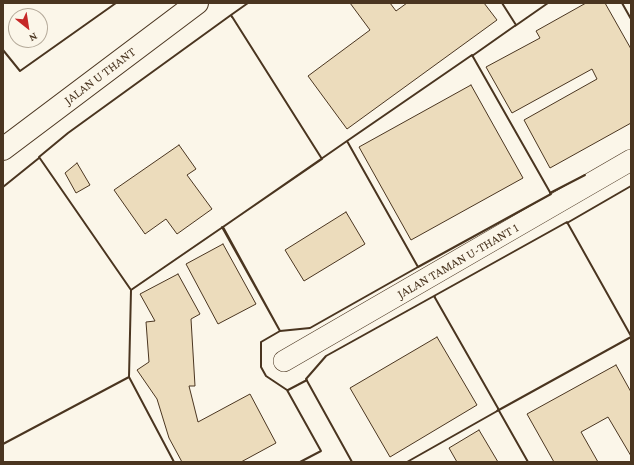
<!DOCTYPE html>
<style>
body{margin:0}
#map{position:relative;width:634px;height:465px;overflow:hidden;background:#fbf6e9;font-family:"Crimson Pro",serif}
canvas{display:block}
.frame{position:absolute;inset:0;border:4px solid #4a3520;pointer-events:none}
.north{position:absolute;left:8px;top:8px;width:40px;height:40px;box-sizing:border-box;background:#fbf6e9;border:1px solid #b4a999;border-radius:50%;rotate:150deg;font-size:11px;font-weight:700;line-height:16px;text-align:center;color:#4a3520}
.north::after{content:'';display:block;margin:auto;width:14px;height:18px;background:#c62828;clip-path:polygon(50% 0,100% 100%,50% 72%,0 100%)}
</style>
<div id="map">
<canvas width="634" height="465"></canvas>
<div class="frame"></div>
<div class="north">N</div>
</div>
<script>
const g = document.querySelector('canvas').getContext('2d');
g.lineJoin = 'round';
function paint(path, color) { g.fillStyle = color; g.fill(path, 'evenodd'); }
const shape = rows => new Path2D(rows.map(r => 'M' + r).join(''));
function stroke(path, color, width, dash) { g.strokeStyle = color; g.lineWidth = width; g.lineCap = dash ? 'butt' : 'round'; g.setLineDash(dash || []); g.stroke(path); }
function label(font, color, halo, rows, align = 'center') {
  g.font = font + ' "Crimson Pro",serif'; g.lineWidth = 3; g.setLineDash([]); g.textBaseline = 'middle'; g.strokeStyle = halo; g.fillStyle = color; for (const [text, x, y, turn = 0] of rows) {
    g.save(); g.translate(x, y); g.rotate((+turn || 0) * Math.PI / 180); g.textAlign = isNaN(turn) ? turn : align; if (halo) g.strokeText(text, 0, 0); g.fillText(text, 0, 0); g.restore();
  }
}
const building = shape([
 [350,3,390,3,396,11,407,3,484,3,497,20,347,129,308,76,370,30,350,3],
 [586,3,605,3,631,49,631,123,550,168,524,120,597,79,592,69,512,113,486,67,540,38,536,31,586,3],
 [471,85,523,178,411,240,359,147,471,85],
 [179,145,196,169,187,175,212,209,177,234,166,219,145,234,114,190,179,145],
 [77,163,90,185,76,193,65,173,77,163],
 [346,212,365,244,304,281,285,250,346,212],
 [223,244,256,304,218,324,186,264,223,244],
 [178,274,200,314,191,319,195,386,189,386,198,422,250,394,276,443,241,462,182,462,169,438,157,399,137,370,149,362,146,322,155,321,140,294,178,274],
 [437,337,477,405,390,457,350,388,437,337],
 [616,365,631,392,631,456,608,417,581,432,598,462,554,462,527,414,616,365],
 [479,430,498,462,457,462,449,448,479,430]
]);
paint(building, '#ecdcbc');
stroke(building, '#4a3520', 1);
const street = shape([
 [284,361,631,160]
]);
const secondary = shape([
 [3,149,197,3]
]);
stroke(street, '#4a3520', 22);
stroke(secondary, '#4a3520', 24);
stroke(street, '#fbf6e9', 21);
stroke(secondary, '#fbf6e9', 22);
stroke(shape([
 [622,3,631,19],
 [231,15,322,159,131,290,39,157,68,133,231,15],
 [232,17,231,15,248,3],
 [515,26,548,3],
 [3,50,20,71,116,3],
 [472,55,551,194,418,267,347,141,472,55],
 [472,56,516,25,502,3],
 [347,141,418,267,310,328,280,331,223,227,347,141],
 [3,187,39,158],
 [550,193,585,175],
 [567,223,631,186],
 [222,227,280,331,261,342,261,367,266,376,287,390,321,451,300,462],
 [131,290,129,377,174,462],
 [435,297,434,296,567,222,631,336],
 [288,390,307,380],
 [498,409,528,462],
 [497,411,631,337],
 [3,444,129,377,129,376],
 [352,462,306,379,326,356,434,296,499,410,407,462]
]), '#4a3520', 2);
label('13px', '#4a3520', '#fbf6e9', [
 ["JALAN U THANT",100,76,-37],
 ["JALAN TAMAN U-THANT 1",458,261,-30]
]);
</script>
